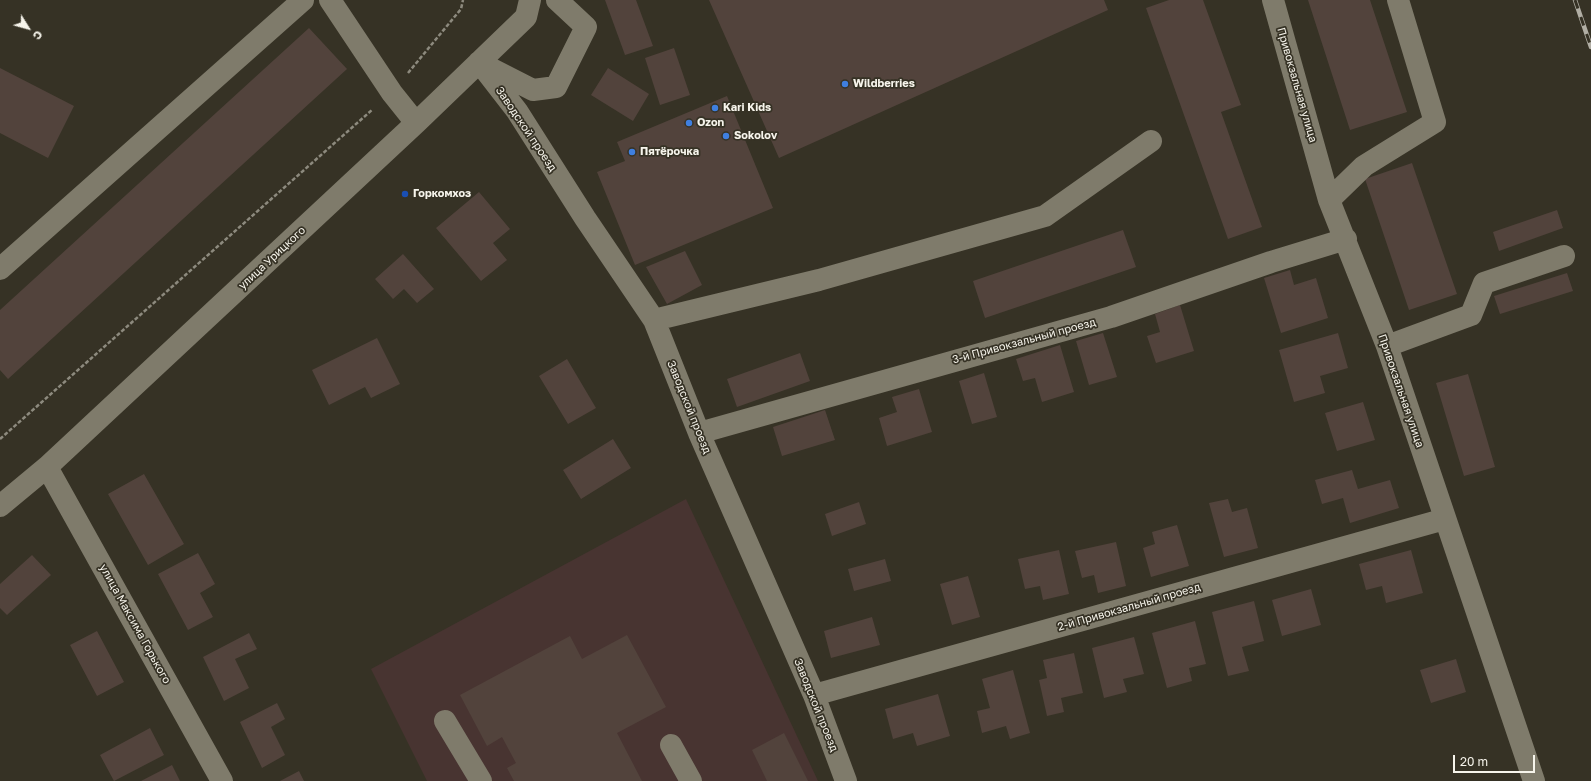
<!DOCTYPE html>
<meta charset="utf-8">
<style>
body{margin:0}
#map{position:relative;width:1591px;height:781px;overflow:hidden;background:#363225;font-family:"Golos Text",sans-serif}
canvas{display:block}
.north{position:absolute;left:8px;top:8px;width:40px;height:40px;-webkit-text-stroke:3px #363225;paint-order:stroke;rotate:127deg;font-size:11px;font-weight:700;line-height:16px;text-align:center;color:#f6f4eb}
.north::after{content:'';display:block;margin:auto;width:14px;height:18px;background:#f6f4eb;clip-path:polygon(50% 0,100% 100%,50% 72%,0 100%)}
.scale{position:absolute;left:1453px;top:755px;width:82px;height:18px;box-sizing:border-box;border:2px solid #f6f4eb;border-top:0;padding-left:5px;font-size:12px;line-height:14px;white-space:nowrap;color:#f6f4eb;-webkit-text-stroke:3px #363225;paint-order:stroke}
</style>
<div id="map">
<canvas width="1591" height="781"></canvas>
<div class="north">С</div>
<div class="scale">20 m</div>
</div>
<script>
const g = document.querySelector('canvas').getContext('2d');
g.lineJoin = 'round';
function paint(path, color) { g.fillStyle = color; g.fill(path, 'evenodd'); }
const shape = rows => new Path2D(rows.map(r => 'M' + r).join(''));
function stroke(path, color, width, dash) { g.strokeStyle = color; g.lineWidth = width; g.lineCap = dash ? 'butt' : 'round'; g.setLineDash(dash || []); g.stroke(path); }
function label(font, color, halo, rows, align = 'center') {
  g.font = font + ' "Golos Text",sans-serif'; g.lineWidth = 3.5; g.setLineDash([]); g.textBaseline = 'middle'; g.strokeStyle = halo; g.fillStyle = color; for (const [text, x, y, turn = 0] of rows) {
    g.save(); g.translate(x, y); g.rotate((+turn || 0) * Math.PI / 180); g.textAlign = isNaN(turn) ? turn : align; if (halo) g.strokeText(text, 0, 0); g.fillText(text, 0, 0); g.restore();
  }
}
paint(shape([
 [686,499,818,781,427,781,371,669]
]), '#483431');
paint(shape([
 [605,0,636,0,653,46,625,55],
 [709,0,1104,0,1108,10,779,158],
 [1169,0,1203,0,1241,105,1221,112,1262,227,1228,239,1146,8],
 [1308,0,1370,0,1407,112,1350,130],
 [309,28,347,69,8,379,0,370,0,310],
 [674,48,690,95,660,105,645,58],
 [0,68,74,106,48,158,0,133],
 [608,68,649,94,633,121,591,95],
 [727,96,773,208,635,265,597,172,625,161,617,142],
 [1412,163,1457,294,1409,310,1365,179],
 [479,192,510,229,493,243,507,260,481,281,436,228],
 [1557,210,1563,228,1499,251,1493,232],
 [1123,230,1136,267,985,318,973,281],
 [685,251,702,285,667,304,646,267],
 [403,254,434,289,417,303,404,289,393,299,375,279],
 [1290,270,1294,285,1316,278,1328,318,1281,333,1264,278],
 [1567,273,1573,291,1500,314,1494,296],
 [1180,305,1194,351,1156,363,1147,336,1160,332,1155,314],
 [1103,333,1117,377,1089,385,1076,341],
 [1338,333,1348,368,1320,376,1325,393,1294,402,1279,350],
 [377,338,400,384,371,398,365,387,329,405,312,370],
 [1060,345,1074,392,1042,402,1035,378,1023,381,1016,359],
 [800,353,810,381,737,407,727,379],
 [567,359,596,408,568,424,539,376],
 [984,373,997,417,972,424,959,381],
 [1468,374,1495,467,1464,476,1436,383],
 [919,389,932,432,887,446,879,418,897,412,892,397],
 [1363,402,1375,440,1337,451,1325,413],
 [825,410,835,440,782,456,773,427],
 [613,439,631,468,581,499,563,470],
 [1352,470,1358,489,1390,480,1399,508,1350,523,1343,498,1322,504,1315,480],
 [144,474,184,544,148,565,108,494],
 [1228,499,1232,512,1247,508,1258,548,1224,557,1209,503],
 [859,502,866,524,832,536,825,514],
 [1177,525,1189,566,1151,577,1143,548,1155,544,1152,532],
 [1116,542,1126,586,1098,593,1094,575,1082,578,1075,551],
 [1059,550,1069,594,1043,600,1040,586,1025,589,1018,559],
 [1411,550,1423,593,1386,603,1382,586,1366,590,1359,564],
 [198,553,215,584,200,593,213,617,188,630,158,574],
 [32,555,51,575,7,615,0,608,0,584],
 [885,559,891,581,854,591,848,569],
 [968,576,980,617,952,625,940,584],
 [1311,589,1321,625,1282,636,1272,600],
 [1254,601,1264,641,1242,647,1249,671,1228,676,1212,612],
 [872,617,880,645,831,658,824,631],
 [1195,621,1206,664,1189,668,1192,681,1167,688,1152,633],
 [97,631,124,682,97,696,70,645],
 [249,633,257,649,235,659,249,688,224,701,203,657],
 [627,635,666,707,617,733,642,781,514,781,507,768,516,763,502,737,487,746,460,695,570,636,582,659],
 [1134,637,1144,674,1123,679,1127,692,1104,698,1092,648],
 [1074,653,1083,693,1061,698,1064,712,1047,716,1039,680,1047,678,1043,660],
 [1456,659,1466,692,1431,703,1420,670],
 [1013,670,1030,733,1010,739,1006,726,982,733,977,711,990,708,982,679],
 [938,694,950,736,917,746,913,733,893,739,885,709],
 [277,703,285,719,271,727,285,755,262,768,240,722],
 [150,728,164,755,114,781,100,755],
 [784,733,808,781,767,781,752,750],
 [172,765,180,781,141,781],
 [299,771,304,781,280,781]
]), '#52433c');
stroke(shape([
 [408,73,461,9,463,0],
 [0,439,373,109]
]), '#8d8a7e', 2.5, [4, 2]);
stroke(shape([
 [330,0,392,93,416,123],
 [1273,0,1329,200,1387,346,1534,781],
 [479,62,517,111,585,218,654,320,699,433,814,695,846,781],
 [484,65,533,90,556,87,586,27,557,0],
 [1329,200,1364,166,1435,122,1398,0],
 [0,269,303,0],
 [654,320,819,280,1045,216,1151,141],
 [1387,346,1471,315,1484,283,1564,256],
 [699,433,1111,317,1271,262,1346,239],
 [47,467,222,781],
 [0,506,47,467,416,123,526,17,530,0],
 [814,695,1445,519],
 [445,721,481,781],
 [671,745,691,781]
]), '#7f7b6b', 22);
const rail = shape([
 [1575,0,1591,47]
]);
stroke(rail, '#b1aea4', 4.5);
stroke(rail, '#363225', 3, [9]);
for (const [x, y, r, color] of [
 [845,84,4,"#3f7fe0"],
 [715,108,4,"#3f7fe0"],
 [689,123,4,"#3f7fe0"],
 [726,136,4,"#3f7fe0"],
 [632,152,4,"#3f7fe0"],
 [405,194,4,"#1a4fb4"]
]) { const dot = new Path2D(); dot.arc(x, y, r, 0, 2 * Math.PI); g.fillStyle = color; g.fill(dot); stroke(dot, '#363225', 1.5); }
label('bold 11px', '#f6f4eb', '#363225', [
 ["Wildberries",853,84],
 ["Kari Kids",723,108],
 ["Ozon",697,123],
 ["Sokolov",734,136],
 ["Пятёрочка",640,152],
 ["Горкомхоз",413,194]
], 'left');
label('11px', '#f6f4eb', '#363225', [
 ["Привокзальная улица",1297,85,74],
 ["Заводской проезд",526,129,56],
 ["улица Урицкого",272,258,-43],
 ["3-й Привокзальный проезд",1024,341,-15],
 ["Привокзальная улица",1401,391,71],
 ["Заводской проезд",689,407,68],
 ["2-й Привокзальный проезд",1129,607,-16],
 ["улица Максима Горького",135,624,61],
 ["Заводской проезд",816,705,68]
]);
</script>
